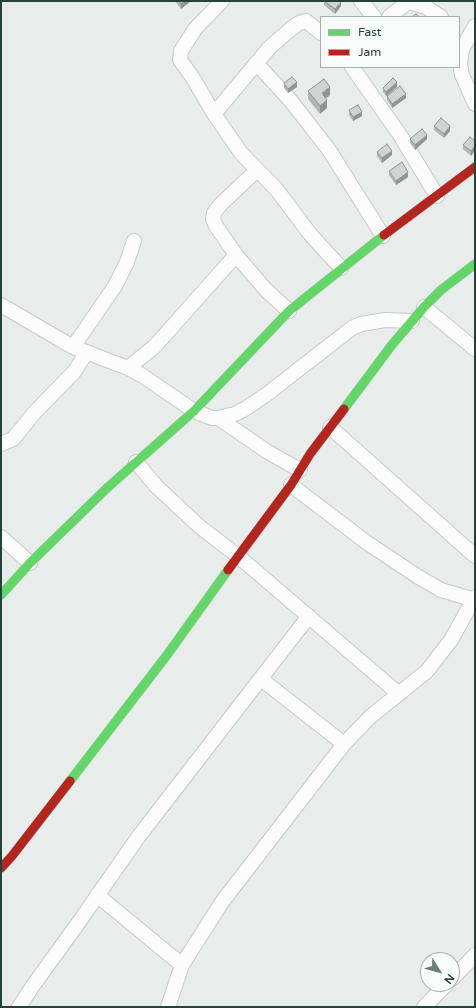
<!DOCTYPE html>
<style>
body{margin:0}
#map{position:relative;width:476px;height:1008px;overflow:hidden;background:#e8edeb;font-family:"Varela Round",sans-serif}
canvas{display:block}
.frame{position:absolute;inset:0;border:2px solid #24423a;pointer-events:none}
.legend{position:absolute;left:320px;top:16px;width:140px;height:52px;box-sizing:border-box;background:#f7fbf9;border:1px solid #a3b1ad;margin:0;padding:5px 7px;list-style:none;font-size:12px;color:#24423a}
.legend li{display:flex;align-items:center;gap:8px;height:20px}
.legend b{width:20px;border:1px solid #a3b1ad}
.north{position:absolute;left:420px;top:952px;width:40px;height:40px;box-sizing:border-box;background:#f7fbf9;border:1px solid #a3b1ad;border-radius:50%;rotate:127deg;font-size:11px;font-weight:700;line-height:16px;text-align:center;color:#24423a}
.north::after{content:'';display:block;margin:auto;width:14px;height:18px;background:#697e78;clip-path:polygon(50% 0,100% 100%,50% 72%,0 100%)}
</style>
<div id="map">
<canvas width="476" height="1008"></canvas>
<div class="frame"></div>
<ul class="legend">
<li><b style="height:5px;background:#63d668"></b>Fast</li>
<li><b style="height:5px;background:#b3261e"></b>Jam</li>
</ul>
<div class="north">N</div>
</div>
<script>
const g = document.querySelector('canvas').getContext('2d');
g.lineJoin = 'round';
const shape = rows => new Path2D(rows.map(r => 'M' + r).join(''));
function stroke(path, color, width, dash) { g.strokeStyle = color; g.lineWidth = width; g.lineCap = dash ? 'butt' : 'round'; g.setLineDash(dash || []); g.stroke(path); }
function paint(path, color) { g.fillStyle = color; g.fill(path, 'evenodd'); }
const street = shape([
 [222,1,195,29,181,51,180,60,193,78,214,114,241,153,277,190,310,234,341,268],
 [361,1,374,17],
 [389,17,407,3,413,3,426,7,441,17],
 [475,26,462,49,460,64,462,75,475,104],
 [256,63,291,101,329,150,383,236],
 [352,67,400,135,437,196],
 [214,114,270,47,292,28,299,23,306,21,321,33],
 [257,170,220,205,214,213,213,219,216,226,236,255,266,290,289,311],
 [1,305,73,347,128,368,143,376,194,411,212,418,218,418,235,414,245,409,267,394,352,328,361,324,385,320,412,321],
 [424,307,475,349],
 [73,347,115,286,127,262,134,241],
 [128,368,155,346,236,255],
 [218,418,268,452,300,470],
 [330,427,475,556],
 [1,444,13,439,35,412,74,372,87,352],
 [136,462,156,486,200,527,238,556,399,694],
 [291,485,366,542,417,576,441,590,475,600],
 [1,537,30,563],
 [261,679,344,744],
 [97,895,182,965],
 [452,979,475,955],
 [19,1007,32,987,79,922,139,836,309,616],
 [168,1007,182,965,222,902,344,744,370,717,427,671,451,640,475,597],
 [424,1007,447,984]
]);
const fast = shape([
 [344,409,391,346,424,307,441,290,475,264],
 [1,595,30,563,107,488,194,411,289,311,384,235],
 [70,781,167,655,228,570]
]);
const jam = shape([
 [384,235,475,167],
 [228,570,291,485,310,454,344,409],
 [1,868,12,856,70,781]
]);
stroke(street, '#c5cac8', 16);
stroke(fast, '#c3cbc8', 10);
stroke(jam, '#c3cbc8', 10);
stroke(street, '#fcfcfc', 14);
stroke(fast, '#63d668', 9);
stroke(jam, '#b3261e', 9);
paint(shape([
 [175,1,191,1,181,9],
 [324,1,341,6,335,14,324,5],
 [284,83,297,87,288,93,284,88],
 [397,87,386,96,383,92,383,88],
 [308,91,330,95,326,98,327,108,320,114,308,99],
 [387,96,406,98,392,108,387,100],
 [349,110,362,116,353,121,349,115],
 [434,126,450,131,444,138,434,130],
 [410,139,427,139,415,150,410,143],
 [475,141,475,150,471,156,463,149,463,145],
 [377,152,392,155,382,163,377,156],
 [389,171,408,177,396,185,389,175]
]), '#b2b6b5');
paint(shape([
 [185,1,191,1,181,9,181,4],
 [341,2,341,6,335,14,335,9],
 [297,82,297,87,288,93,288,89],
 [397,82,397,87,386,96,386,92],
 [330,87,330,95,322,102,322,93],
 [406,94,406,98,392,108,392,104],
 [327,100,327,108,320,114,320,106],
 [362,112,362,116,353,121,353,117],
 [450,126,450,131,444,138,444,134],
 [427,135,427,139,415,150,415,145],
 [475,146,475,150,471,156,471,151],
 [392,151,392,155,382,163,382,158],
 [408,172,408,177,396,185,396,181]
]), '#919493');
const building = shape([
 [179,1,185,1,181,4,179,1],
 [324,1,339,1,341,2,335,9,324,1],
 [416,14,419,17,412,17,416,14],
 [292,77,297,82,288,89,284,83,292,77],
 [393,78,397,82,386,92,383,88,393,78],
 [324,79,330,87,322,93,327,100,320,106,308,91,324,79],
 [400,86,406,94,392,104,387,96,400,86],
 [358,105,362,112,353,117,349,110,358,105],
 [441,118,450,126,444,134,434,126,441,118],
 [422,129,427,135,415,145,410,139,422,129],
 [470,137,475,141,475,146,471,151,463,145,470,137],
 [387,144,392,151,382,158,377,152,387,144],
 [402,162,408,172,396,181,389,171,402,162]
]);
paint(building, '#cfd4d2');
stroke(building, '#919493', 1);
</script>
